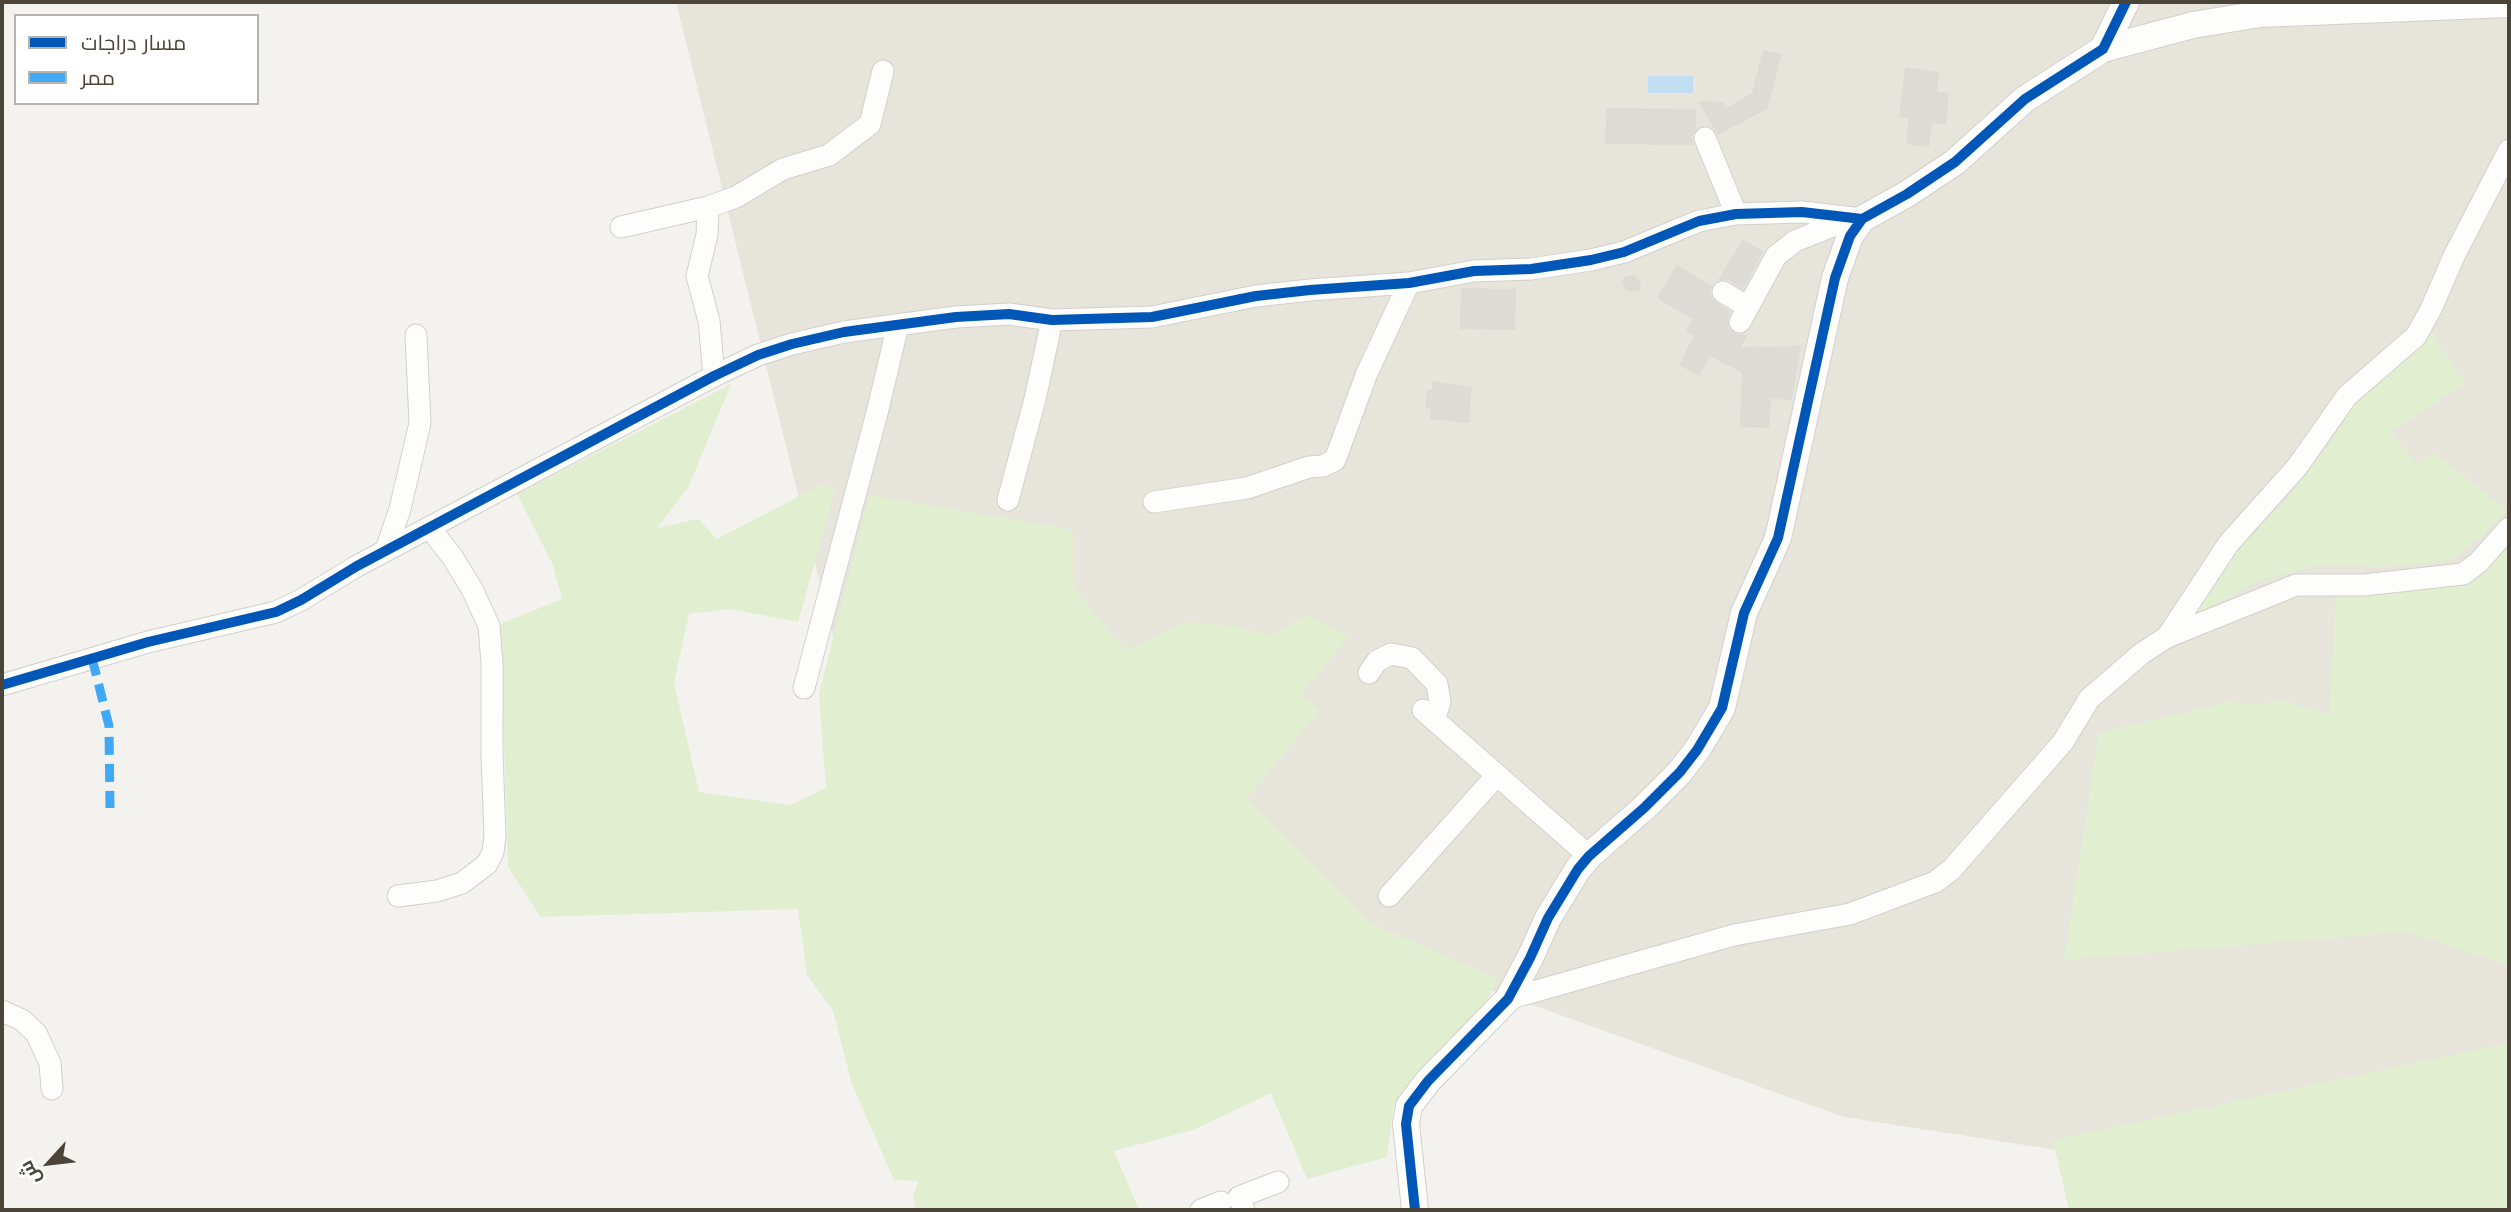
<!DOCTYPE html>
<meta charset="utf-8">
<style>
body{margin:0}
#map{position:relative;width:2511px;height:1212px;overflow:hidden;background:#f4f2ee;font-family:Jost,Cairo,sans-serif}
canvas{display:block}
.frame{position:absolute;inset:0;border:4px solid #4b4439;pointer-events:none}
.legend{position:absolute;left:14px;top:14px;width:245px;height:91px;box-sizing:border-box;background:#fff;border:2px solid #b7b4b0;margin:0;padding:9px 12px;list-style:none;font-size:21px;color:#4b4439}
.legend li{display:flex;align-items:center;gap:14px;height:35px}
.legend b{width:35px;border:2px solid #b7b4b0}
.north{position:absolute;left:14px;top:1128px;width:70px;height:70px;-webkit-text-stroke:5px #fff;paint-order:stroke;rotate:243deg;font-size:19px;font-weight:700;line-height:28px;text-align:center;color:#4b4439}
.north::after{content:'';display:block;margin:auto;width:24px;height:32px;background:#4b4439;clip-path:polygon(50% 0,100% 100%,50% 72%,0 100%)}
</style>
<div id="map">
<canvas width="2511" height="1212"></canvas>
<div class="frame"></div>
<ul class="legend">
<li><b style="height:9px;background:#0057b8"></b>مسار دراجات</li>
<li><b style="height:9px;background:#3fa9f5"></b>ممر</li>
</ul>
<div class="north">ش</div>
</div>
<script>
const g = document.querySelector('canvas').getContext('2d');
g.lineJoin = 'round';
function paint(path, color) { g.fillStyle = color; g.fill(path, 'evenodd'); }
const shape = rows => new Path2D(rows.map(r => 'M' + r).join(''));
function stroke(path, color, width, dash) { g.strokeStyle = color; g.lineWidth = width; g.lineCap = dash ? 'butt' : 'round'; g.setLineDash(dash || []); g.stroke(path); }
paint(shape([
 [676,2,2509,2,2509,1210,2263,1182,1844,1117,865,765]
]), '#e7e4dc');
paint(shape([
 [2431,332,2465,383,2391,432,2417,464,2435,453,2507,510,2484,535,2449,561,2387,567,2317,566,2258,581,2193,617,2236,552,2287,499,2331,442,2360,396],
 [731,384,688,488,657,528,698,519,717,539,823,484,835,491,798,622,730,609,689,614,674,683,699,792,790,805,826,788,819,694,869,495,1073,530,1073,587,1126,650,1185,622,1234,626,1270,635,1307,614,1348,637,1301,695,1319,711,1247,799,1371,923,1498,979,1482,1009,1394,1104,1387,1157,1307,1179,1271,1093,1193,1130,1114,1151,1139,1210,916,1210,913,1197,918,1181,894,1180,852,1084,833,1011,807,975,798,909,541,917,508,867,500,624,562,599,553,565,517,494],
 [2509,545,2509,965,2405,932,2064,960,2099,733,2228,702,2254,704,2286,701,2329,715,2336,596,2375,594,2469,584,2481,576],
 [2509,1043,2509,1210,2069,1210,2053,1140]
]), '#e1eecf');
paint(shape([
 [1648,76,1693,76,1693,93,1648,93]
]), '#c0ddf1');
paint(shape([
 [1763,50,1782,54,1767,109,1718,135,1698,101,1723,102,1726,108,1752,93],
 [1905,67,1939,72,1937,92,1949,93,1946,125,1932,123,1929,147,1906,144,1909,118,1899,117],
 [1606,108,1696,109,1696,129,1692,137,1694,145,1605,144],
 [1743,239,1763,252,1743,289,1729,280,1718,280],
 [1677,265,1712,286,1710,292,1712,299,1731,312,1727,322,1729,329,1740,335,1748,334,1741,347,1801,346,1792,400,1771,399,1769,428,1740,427,1742,373,1710,356,1699,376,1679,365,1694,336,1686,331,1692,319,1657,298],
 [1633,275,1638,279,1642,289,1630,292,1624,288,1622,280,1626,276],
 [1461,288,1516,289,1515,330,1460,329],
 [1432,381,1472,387,1469,423,1430,419,1431,409,1425,408,1427,390,1432,390]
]), '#dedbd6');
const minor = shape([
 [1705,138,1736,214],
 [708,207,736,197,783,169,829,155,870,124,883,71],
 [621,227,708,207,707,235,697,276,709,321,714,376],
 [1723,292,1748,307],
 [1740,322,1776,256,1795,241,1847,220],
 [1008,500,1035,399,1052,320],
 [1154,502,1247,488,1309,467,1323,466,1335,460,1367,373,1409,283],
 [386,550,400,509,420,423,416,335],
 [2167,637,2296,585,2364,585,2463,574,2479,562,2509,528],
 [1369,673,1377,661,1391,654,1412,658,1437,684,1440,702,1434,720],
 [2,685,148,642,276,612,301,600,357,566,714,376,758,355,792,344,844,332,956,317,1009,314,1052,320,1152,317,1256,296,1310,290,1409,283,1474,271,1531,269,1591,260,1624,252,1699,221,1736,214,1802,212,1862,219],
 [804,688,878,409,898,325],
 [1423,710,1589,856],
 [398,896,437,891,462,883,487,864,493,852,495,836,492,754,492,663,489,626,472,589,453,558,430,528],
 [1389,896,1497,775],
 [1508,999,1734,935,1850,914,1935,882,1951,870,2063,742,2089,699,2141,654,2167,637,2229,543,2297,467,2347,396,2416,336,2431,309,2454,256,2509,150],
 [2,1011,22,1020,36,1033,50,1063,52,1089],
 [1201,1210,1221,1202],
 [1244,1210,1239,1197,1278,1182]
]);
const tertiary = shape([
 [2103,49,2193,25,2260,14,2509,4],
 [1415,1210,1406,1124,1409,1106,1428,1081,1508,999,1530,958,1548,918,1578,869,1589,856,1644,808,1680,772,1697,750,1722,708,1744,613,1778,538,1835,278,1850,236,1862,219,1907,194,1955,162,2025,99,2103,49,2126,2]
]);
stroke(minor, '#d2d0cb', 23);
stroke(tertiary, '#d2d0cb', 28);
stroke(minor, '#fdfdfc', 21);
stroke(tertiary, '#fdfdfc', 26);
stroke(shape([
 [92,658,109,726,110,808]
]), '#3fa9f5', 9, [18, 9]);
stroke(shape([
 [2,685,148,642,276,612,301,600,357,566,714,376,758,355,792,344,844,332,956,317,1009,314,1052,320,1152,317,1256,296,1310,290,1409,283,1474,271,1531,269,1591,260,1624,252,1699,221,1736,214,1802,212,1862,219],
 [1415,1210,1406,1124,1409,1106,1428,1081,1508,999,1530,958,1548,918,1578,869,1589,856,1644,808,1680,772,1697,750,1722,708,1744,613,1778,538,1835,278,1850,236,1862,219,1907,194,1955,162,2025,99,2103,49,2126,2]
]), '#0057b8', 10);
</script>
